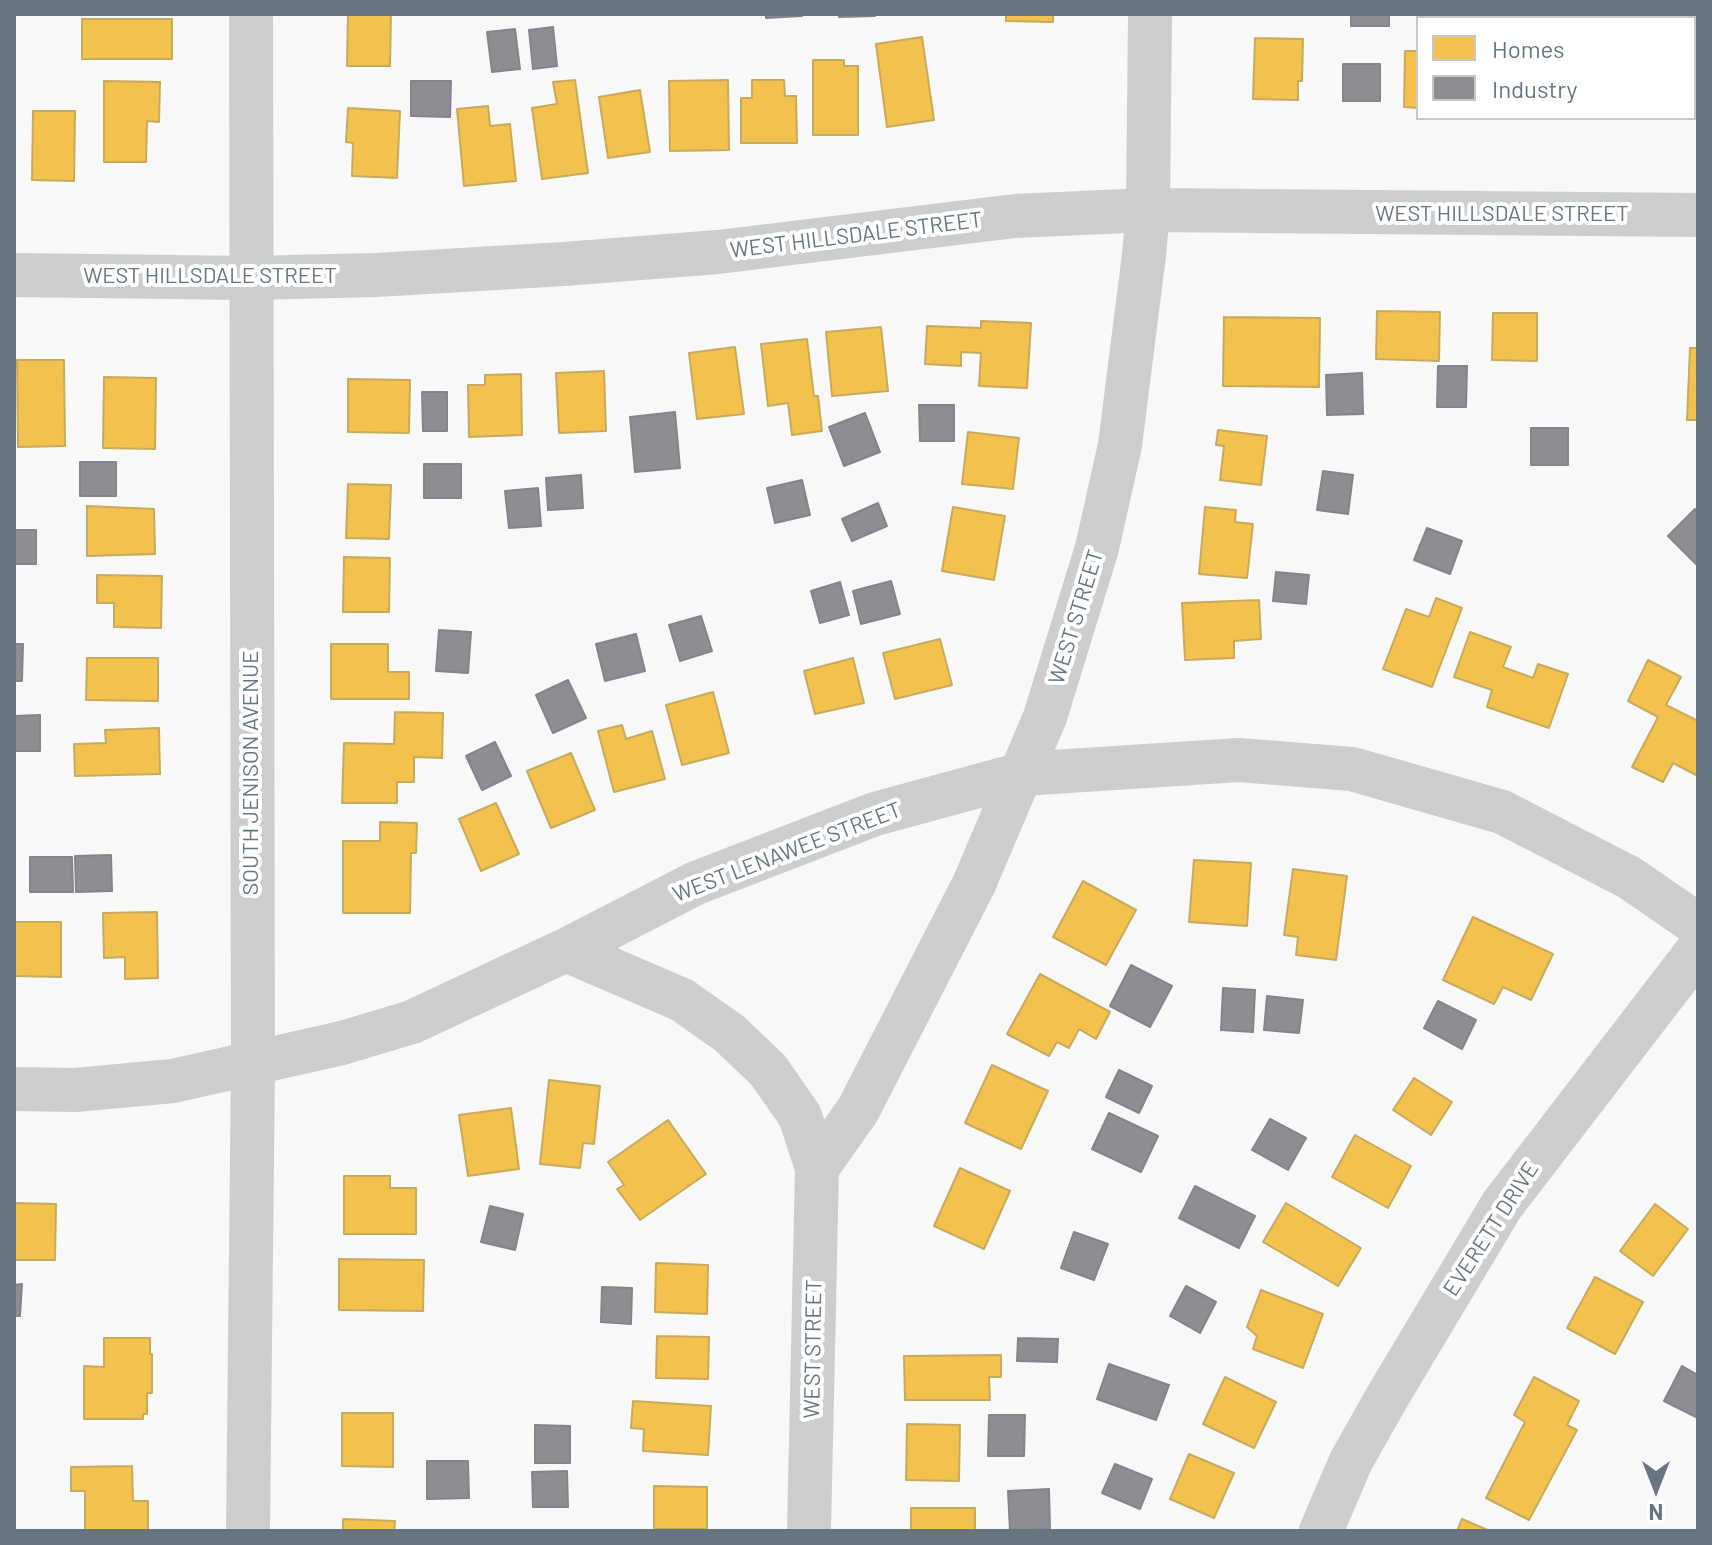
<!DOCTYPE html>
<style>
body{margin:0}
#map{position:relative;width:1712px;height:1545px;overflow:hidden;background:#f8f8f8;font-family:Barlow,sans-serif}
canvas{display:block}
.frame{position:absolute;inset:0;border:16px solid #667580;pointer-events:none}
.legend{position:absolute;left:1416px;top:16px;width:280px;height:104px;box-sizing:border-box;background:#fff;border:2px solid #c2c8cc;margin:0;padding:10px 14px;list-style:none;font-size:24px;color:#667580}
.legend li{display:flex;align-items:center;gap:16px;height:40px}
.legend b{width:40px;border:2px solid #c2c8cc}
.north{position:absolute;left:1616px;top:1449px;width:80px;height:80px;-webkit-text-stroke:6px #fff;paint-order:stroke;rotate:180deg;font-size:22px;font-weight:700;line-height:32px;text-align:center;color:#667580}
.north::after{content:'';display:block;margin:auto;width:28px;height:36px;background:#667580;clip-path:polygon(50% 0,100% 100%,50% 72%,0 100%)}
</style>
<div id="map">
<canvas width="1712" height="1545"></canvas>
<div class="frame"></div>
<ul class="legend">
<li><b style="height:22px;background:#f2c14e"></b>Homes</li>
<li><b style="height:22px;background:#8d8d92"></b>Industry</li>
</ul>
<div class="north">N</div>
</div>
<script>
const g = document.querySelector('canvas').getContext('2d');
g.lineJoin = 'round';
function paint(path, color) { g.fillStyle = color; g.fill(path, 'evenodd'); }
const shape = rows => new Path2D(rows.map(r => 'M' + r).join(''));
function stroke(path, color, width, dash) { g.strokeStyle = color; g.lineWidth = width; g.lineCap = dash ? 'butt' : 'round'; g.setLineDash(dash || []); g.stroke(path); }
function label(font, color, halo, rows, align = 'center') {
  g.font = font + ' Barlow,sans-serif'; g.lineWidth = 8; g.setLineDash([]); g.textBaseline = 'middle'; g.strokeStyle = halo; g.fillStyle = color; for (const [text, x, y, turn = 0] of rows) {
    g.save(); g.translate(x, y); g.rotate((+turn || 0) * Math.PI / 180); g.textAlign = isNaN(turn) ? turn : align; if (halo) g.strokeText(text, 0, 0); g.fillText(text, 0, 0); g.restore();
  }
}
const homes = shape([
 [348,14,391,14,390,66,347,66,348,14],
 [1006,14,1053,14,1053,22,1006,21,1006,14],
 [82,19,172,19,172,59,82,59,82,19],
 [922,37,934,120,887,127,876,44,922,37],
 [1255,38,1303,39,1302,81,1298,81,1298,100,1253,99,1255,38],
 [1405,51,1418,51,1418,108,1404,107,1405,51],
 [813,60,844,60,844,66,858,66,858,135,813,135,813,60],
 [575,80,588,173,542,179,532,108,557,104,553,82,575,80],
 [728,80,729,150,670,151,669,81,728,80],
 [752,80,784,80,785,96,796,96,797,143,741,143,741,98,752,98,752,80],
 [104,81,160,82,159,122,147,121,146,162,104,162,104,81],
 [640,90,650,152,608,158,599,97,640,90],
 [488,106,490,126,510,124,516,181,464,186,457,109,488,106],
 [348,108,400,111,397,178,352,176,353,143,346,142,348,108],
 [33,111,75,111,74,181,32,180,33,111],
 [1377,311,1440,312,1439,361,1376,359,1377,311],
 [1493,313,1537,313,1537,361,1492,360,1493,313],
 [1224,317,1320,318,1319,387,1223,386,1224,317],
 [981,321,1031,323,1027,388,979,386,981,353,961,352,961,366,925,364,927,326,981,328,981,321],
 [881,327,888,391,832,396,826,332,881,327],
 [807,339,814,396,818,396,822,431,792,435,788,403,768,406,761,344,807,339],
 [735,347,744,414,697,419,689,353,735,347],
 [1690,348,1698,348,1698,420,1687,420,1690,348],
 [17,360,64,360,65,446,18,447,17,360],
 [604,371,606,431,559,433,556,373,604,371],
 [521,374,522,435,469,437,468,385,485,385,485,375,521,374],
 [104,377,156,378,155,449,103,448,104,377],
 [348,379,410,380,409,433,348,432,348,379],
 [1218,430,1267,436,1261,485,1220,480,1224,446,1216,445,1218,430],
 [968,432,1019,438,1013,489,962,484,968,432],
 [348,484,391,485,389,539,346,538,348,484],
 [87,506,154,509,155,554,87,556,87,506],
 [953,507,1005,516,994,580,942,571,953,507],
 [1205,507,1236,510,1235,522,1253,524,1247,578,1199,574,1205,507],
 [344,557,390,558,389,612,343,612,344,557],
 [97,575,162,576,161,628,114,627,114,603,97,603,97,575],
 [1436,598,1462,608,1432,687,1383,669,1406,609,1429,617,1436,598],
 [1259,600,1261,639,1234,641,1234,658,1185,660,1182,603,1259,600],
 [1470,632,1511,647,1503,667,1533,678,1538,664,1568,674,1549,728,1487,707,1492,690,1454,677,1470,632],
 [940,639,952,685,895,699,883,653,940,639],
 [331,644,388,644,388,672,409,672,409,699,331,699,331,644],
 [87,658,158,658,158,701,86,700,87,658],
 [853,658,864,703,815,714,804,671,853,658],
 [1648,660,1681,677,1666,705,1698,721,1698,776,1673,763,1663,782,1632,767,1658,717,1628,701,1648,660],
 [713,692,729,753,682,765,666,705,713,692],
 [395,712,443,713,442,758,414,757,414,782,397,782,397,803,342,803,344,743,394,744,395,712],
 [622,725,626,739,652,731,665,779,614,792,598,731,622,725],
 [159,728,160,774,75,776,74,744,106,743,105,730,159,728],
 [571,753,595,810,551,828,527,771,571,753],
 [496,803,519,854,481,871,459,819,496,803],
 [380,822,417,823,416,853,411,853,410,913,343,913,343,841,380,841,380,822],
 [1194,860,1251,863,1247,926,1189,922,1194,860],
 [1293,869,1347,876,1336,960,1296,955,1298,937,1284,935,1293,869],
 [1083,881,1136,910,1106,965,1053,937,1083,881],
 [157,912,158,978,125,979,125,957,104,958,103,913,157,912],
 [1473,917,1553,954,1531,1000,1503,987,1494,1004,1443,980,1473,917],
 [14,922,61,922,61,977,14,976,14,922],
 [1040,974,1110,1012,1096,1039,1079,1029,1069,1048,1057,1042,1049,1056,1007,1034,1040,974],
 [992,1065,1048,1091,1021,1149,965,1123,992,1065],
 [1414,1078,1452,1102,1431,1135,1393,1110,1414,1078],
 [549,1080,600,1086,594,1144,583,1143,580,1168,540,1164,549,1080],
 [511,1108,519,1169,468,1176,459,1115,511,1108],
 [668,1120,706,1174,640,1220,617,1189,624,1185,608,1162,668,1120],
 [1355,1135,1411,1166,1388,1208,1332,1177,1355,1135],
 [960,1168,1010,1191,984,1249,934,1226,960,1168],
 [344,1176,390,1176,390,1188,416,1188,416,1234,344,1234,344,1176],
 [14,1203,56,1204,55,1260,14,1260,14,1203],
 [1286,1203,1361,1248,1338,1286,1263,1242,1286,1203],
 [1655,1204,1688,1229,1653,1276,1620,1251,1655,1204],
 [339,1259,424,1260,423,1311,339,1310,339,1259],
 [656,1263,708,1265,707,1314,655,1312,656,1263],
 [1595,1277,1643,1302,1615,1354,1567,1328,1595,1277],
 [1261,1290,1323,1314,1303,1368,1253,1349,1257,1336,1247,1327,1261,1290],
 [657,1336,709,1337,708,1379,656,1378,657,1336],
 [104,1338,150,1338,150,1354,152,1354,152,1393,147,1393,147,1414,143,1414,143,1419,84,1419,84,1366,104,1367,104,1338],
 [1001,1355,1001,1377,989,1377,990,1400,905,1400,904,1356,1001,1355],
 [1225,1377,1276,1402,1254,1448,1203,1424,1225,1377],
 [1534,1377,1579,1401,1567,1425,1577,1430,1529,1520,1486,1498,1525,1422,1514,1415,1534,1377],
 [633,1401,711,1406,708,1455,643,1451,644,1429,631,1428,633,1401],
 [342,1413,393,1413,393,1467,342,1466,342,1413],
 [907,1424,960,1425,959,1481,906,1480,907,1424],
 [1189,1454,1234,1473,1214,1518,1170,1499,1189,1454],
 [132,1466,133,1501,148,1501,148,1531,85,1531,85,1491,71,1491,71,1467,132,1466],
 [654,1486,707,1487,707,1529,654,1529,654,1486],
 [911,1508,975,1508,975,1530,911,1531,911,1508],
 [343,1519,395,1521,394,1531,343,1531,343,1519],
 [1462,1519,1490,1531,1457,1531,1462,1519]
]);
paint(homes, '#f2c14e');
stroke(homes, '#c8aa5d', 2);
const industry = shape([
 [766,14,802,14,802,16,766,18,766,14],
 [839,14,875,14,875,16,839,17,839,14],
 [1351,14,1389,14,1389,26,1351,26,1351,14],
 [553,27,557,66,533,69,529,30,553,27],
 [515,29,520,69,492,72,487,32,515,29],
 [1343,64,1380,64,1380,101,1343,101,1343,64],
 [411,81,451,81,450,117,411,116,411,81],
 [1438,366,1467,366,1466,407,1437,407,1438,366],
 [1362,373,1363,414,1327,415,1326,375,1362,373],
 [422,392,447,392,447,431,423,431,422,392],
 [919,405,954,405,954,441,920,441,919,405],
 [675,412,680,468,635,472,630,417,675,412],
 [865,413,880,452,844,466,829,427,865,413],
 [1531,428,1568,428,1568,465,1531,465,1531,428],
 [80,462,116,462,116,496,80,496,80,462],
 [424,464,461,464,461,498,424,498,424,464],
 [1323,471,1353,475,1348,514,1317,510,1323,471],
 [581,475,583,508,548,510,546,478,581,475],
 [802,480,810,515,775,523,767,488,802,480],
 [538,488,541,526,509,528,505,491,538,488],
 [878,503,887,526,852,541,842,519,878,503],
 [1695,509,1698,512,1698,561,1696,564,1668,536,1695,509],
 [1427,528,1462,541,1450,574,1414,560,1427,528],
 [14,530,36,530,36,564,14,564,14,530],
 [1276,572,1309,575,1306,604,1273,601,1276,572],
 [891,581,900,614,861,624,853,591,891,581],
 [840,582,849,615,820,623,811,591,840,582],
 [701,616,712,651,680,661,669,625,701,616],
 [439,630,471,632,468,673,436,671,439,630],
 [636,634,645,671,605,681,596,644,636,634],
 [14,644,23,644,22,681,14,681,14,644],
 [568,680,586,718,553,733,536,695,568,680],
 [40,715,40,751,14,751,14,716,40,715],
 [495,742,511,776,482,790,466,756,495,742],
 [111,855,112,891,76,892,75,856,111,855],
 [30,857,72,857,73,892,30,892,30,857],
 [1131,965,1172,986,1150,1027,1110,1006,1131,965],
 [1223,988,1255,990,1253,1032,1221,1030,1223,988],
 [1267,996,1303,1000,1299,1033,1264,1030,1267,996],
 [1438,1001,1476,1020,1462,1049,1424,1028,1438,1001],
 [1119,1070,1152,1086,1139,1113,1106,1097,1119,1070],
 [1109,1113,1158,1136,1141,1172,1092,1149,1109,1113],
 [1270,1119,1306,1138,1288,1170,1252,1150,1270,1119],
 [1195,1186,1255,1216,1239,1248,1179,1218,1195,1186],
 [490,1206,523,1214,515,1250,481,1242,490,1206],
 [1074,1232,1108,1244,1094,1280,1061,1268,1074,1232],
 [22,1284,20,1316,14,1316,14,1285,22,1284],
 [1186,1286,1216,1302,1200,1333,1170,1316,1186,1286],
 [602,1287,632,1288,631,1324,601,1322,602,1287],
 [1018,1338,1058,1339,1057,1362,1017,1361,1018,1338],
 [1109,1364,1169,1385,1156,1420,1097,1399,1109,1364],
 [1682,1366,1698,1375,1698,1418,1664,1401,1682,1366],
 [989,1415,1025,1415,1024,1456,988,1456,989,1415],
 [535,1425,570,1426,570,1463,535,1463,535,1425],
 [427,1461,468,1461,469,1498,427,1499,427,1461],
 [1115,1464,1152,1479,1140,1509,1102,1493,1115,1464],
 [567,1471,568,1507,533,1507,532,1472,567,1471],
 [1049,1489,1050,1529,1010,1531,1008,1491,1049,1489]
]);
paint(industry, '#8d8d92');
stroke(industry, '#81868d', 2);
stroke(shape([
 [14,275,250,278,376,275,564,264,718,252,1015,216,1148,210,1698,215],
 [566,950,682,1000,729,1033,768,1070,800,1116,817,1168],
 [14,1089,75,1090,173,1081,342,1043,412,1022,566,950,696,883,875,814,1022,774,1239,760,1352,769,1502,812,1630,878,1698,925],
 [248,1531,253,1064,251,14],
 [809,1531,817,1168,858,1110,974,884,1045,717,1097,548,1120,445,1144,255,1148,210,1150,14],
 [1321,1531,1351,1461,1386,1399,1502,1205,1698,950]
]), '#cbcdce', 44);
label('22px', '#667580', '#fff', [
 ["WEST HILLSDALE STREET",1502,214],
 ["WEST HILLSDALE STREET",856,235,-7],
 ["WEST HILLSDALE STREET",210,276],
 ["WEST STREET",1076,617,-73],
 ["SOUTH JENISON AVENUE",251,773,-90],
 ["WEST LENAWEE STREET",787,852,-21],
 ["EVERETT DRIVE",1491,1229,-57],
 ["WEST STREET",813,1349,-89]
]);
</script>
